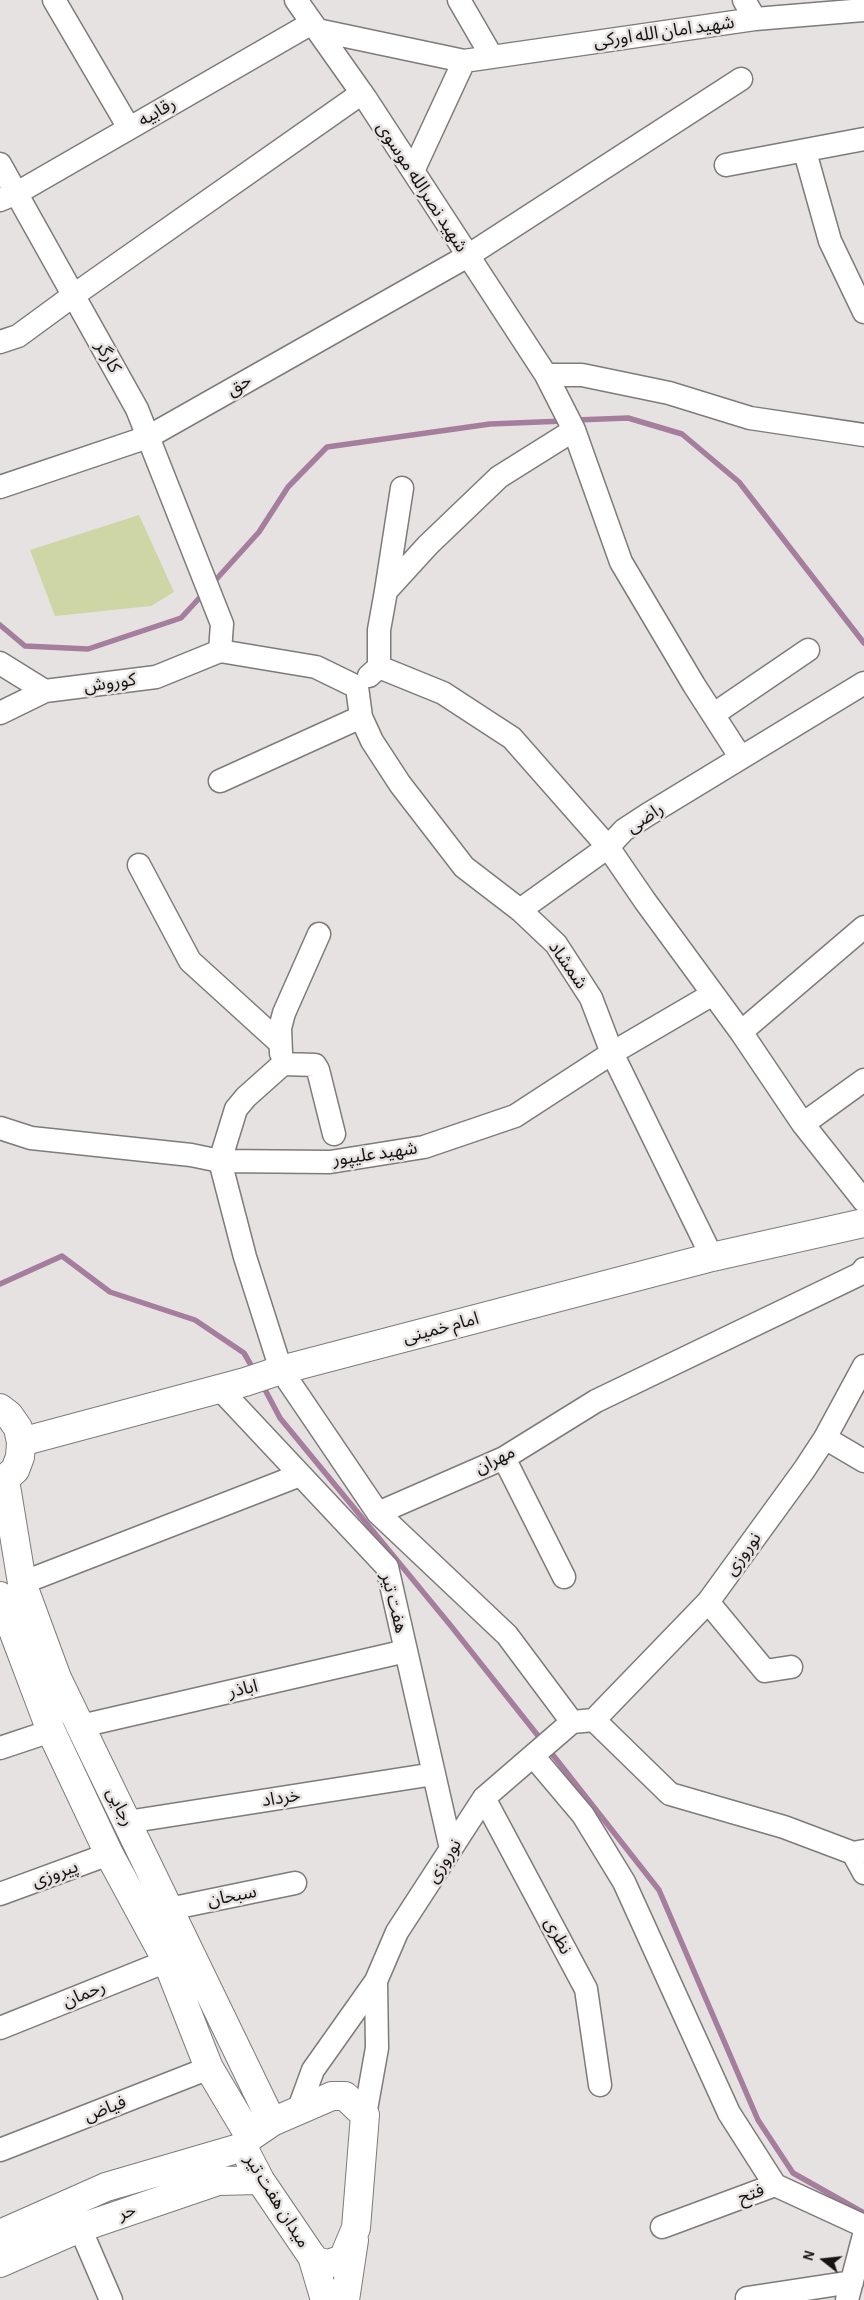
<!DOCTYPE html>
<meta charset="utf-8">
<style>
body{margin:0}
#map{position:relative;width:864px;height:2300px;overflow:hidden;background:#e6e2e1;font-family:"Alegreya Sans",sans-serif}
canvas{display:block}
.north{position:absolute;left:799px;top:2235px;width:50px;height:50px;-webkit-text-stroke:4px #e6e2e1;paint-order:stroke;rotate:286deg;font-size:14px;font-weight:700;line-height:20px;text-align:center;color:#151413}
.north::after{content:'';display:block;margin:auto;width:18px;height:22px;background:#151413;clip-path:polygon(50% 0,100% 100%,50% 72%,0 100%)}
</style>
<div id="map">
<canvas width="864" height="2300"></canvas>
<div class="north">N</div>
</div>
<script>
const g = document.querySelector('canvas').getContext('2d');
g.lineJoin = 'round';
function paint(path, color) { g.fillStyle = color; g.fill(path, 'evenodd'); }
const shape = rows => new Path2D(rows.map(r => 'M' + r).join(''));
function stroke(path, color, width, dash) { g.strokeStyle = color; g.lineWidth = width; g.lineCap = dash ? 'butt' : 'round'; g.setLineDash(dash || []); g.stroke(path); }
function label(font, color, halo, rows, align = 'center') {
  g.font = font + ' "Alegreya Sans","Noto Sans Arabic",sans-serif'; g.lineWidth = 5; g.setLineDash([]); g.textBaseline = 'middle'; g.strokeStyle = halo; g.fillStyle = color; for (const [text, x, y, turn = 0] of rows) {
    g.save(); g.translate(x, y); g.rotate((+turn || 0) * Math.PI / 180); g.textAlign = isNaN(turn) ? turn : align; if (halo) g.strokeText(text, 0, 0); g.fillText(text, 0, 0); g.restore();
  }
}
paint(shape([
 [139,515,174,592,151,606,55,616,30,550]
]), '#ced6a5');
stroke(shape([
 [576,420,628,418,682,434,739,482,864,643],
 [212,584,259,532,288,487,327,447,490,424,564,421],
 [0,625,25,646,88,649,181,618,204,593],
 [0,1284,62,1256,110,1292,195,1320,244,1353,255,1372],
 [262,1384,280,1418,451,1626,543,1742],
 [549,1750,659,1890,758,2120,793,2173,864,2213]
]), '#a67e9d', 5.5);
const street = shape([
 [54,0,129,128],
 [296,0,366,99,546,375,574,430,621,562,694,685,741,758],
 [459,0,492,57],
 [744,0,755,19],
 [317,30,464,61,755,19,864,10],
 [805,152,830,241,864,312],
 [0,164,137,409,222,624,220,651],
 [726,165,864,139],
 [413,171,464,61],
 [0,200,17,193,312,23],
 [0,342,18,336,74,295,362,93],
 [546,375,582,375,669,393,750,418,864,435],
 [0,487,148,437,466,257,741,79],
 [386,591,402,488],
 [220,651,316,667,357,687],
 [0,663,45,691],
 [379,667,443,693,512,738,608,847,645,901,741,1032,803,1124,864,1201],
 [369,676,379,667,379,630,386,591,428,545,499,477,574,430],
 [357,687,361,717,372,741,400,784,464,867,520,910,556,944,591,998,612,1053,712,1257],
 [0,713,45,691,156,677,220,651],
 [714,714,808,650],
 [220,781,361,717],
 [139,865,190,961,279,1042],
 [520,910,608,847,624,830,647,815,864,683],
 [741,1032,864,927],
 [281,1053,280,1028,284,1013,319,934],
 [803,1124,864,1080],
 [0,1128,31,1138,191,1155,220,1161,330,1162,424,1147,515,1116,612,1053,713,994],
 [334,1134,318,1070,315,1065,283,1064,246,1097,236,1109,220,1161,245,1257,281,1370,378,1513],
 [219,1388,387,1567,451,1849],
 [825,1438,864,1461],
 [504,1458,564,1577],
 [22,1583,300,1475],
 [708,1602,765,1671,791,1667],
 [594,1720,708,1602,804,1470,825,1438,864,1366],
 [594,1720,670,1794,784,1827,853,1853,864,1851],
 [572,1722,507,1635,378,1513,504,1458,596,1401,860,1274,864,1269],
 [81,1726,406,1651],
 [0,1748,51,1731],
 [534,1757,583,1815,624,1882,729,2113,775,2185],
 [484,1798,586,1989,600,2085],
 [127,1822,434,1774],
 [853,1853,864,1873],
 [0,1894,109,1854],
 [169,1909,295,1883],
 [0,2028,167,1961],
 [298,2111,313,2070,376,1981,397,1932,484,1798,572,1722,594,1720],
 [365,2115,377,2048,376,1981],
 [0,2150,209,2068],
 [662,2227,775,2185,864,2226],
 [80,2228,111,2300],
 [747,2298,852,2282],
 [847,2300,864,2235]
]);
const secondary = shape([
 [0,1408,9,1415,18,1428,21,1442,20,1457,15,1470,0,1483],
 [21,1442,245,1382,281,1370,712,1257,864,1223],
 [5,1480,22,1583,57,1678,272,2122],
 [0,1596,51,1731,109,1854,167,1961,209,2068,250,2137],
 [332,2096,345,2096,365,2115,356,2228,343,2259,328,2264,315,2261,260,2180,243,2147,250,2137,272,2122,332,2096],
 [0,2234,106,2187,243,2147],
 [312,2256,325,2300],
 [0,2263,80,2228,218,2181,260,2180],
 [345,2300,354,2240]
]);
stroke(street, '#7e7b7a', 25);
stroke(secondary, '#7e7b7a', 30);
stroke(street, '#fff', 22);
stroke(secondary, '#fff', 28);
label('18px', '#151413', '#e6e2e1', [
 ["شهید امان الله اورکی",664,32,-8],
 ["رقابیه",157,112,-30],
 ["شهید نصرالله موسوی",422,187,57],
 ["کارگر",108,357,61],
 ["حق",239,385,-30],
 ["کوروش",110,683,-8],
 ["راضی",645,818,-33],
 ["شمشاد",568,965,55],
 ["شهید علیپور",375,1154,-8],
 ["امام خمینی",441,1328,-15],
 ["مهران",495,1460,-26],
 ["نوروزی",743,1554,-54],
 ["هفت تیر",394,1603,76],
 ["اباذر",243,1689,-13],
 ["خرداد",281,1798,-9],
 ["رجایی",120,1807,64],
 ["نوروزی",444,1861,-57],
 ["پیروزی",55,1874,-20],
 ["سبحان",232,1896,-11],
 ["نظری",558,1936,62],
 ["رحمان",84,1994,-22],
 ["فیاض",105,2109,-21],
 ["فتح",751,2194,-20],
 ["میدان هفت تیر",277,2201,58],
 ["حر",127,2212,-19]
]);
</script>
